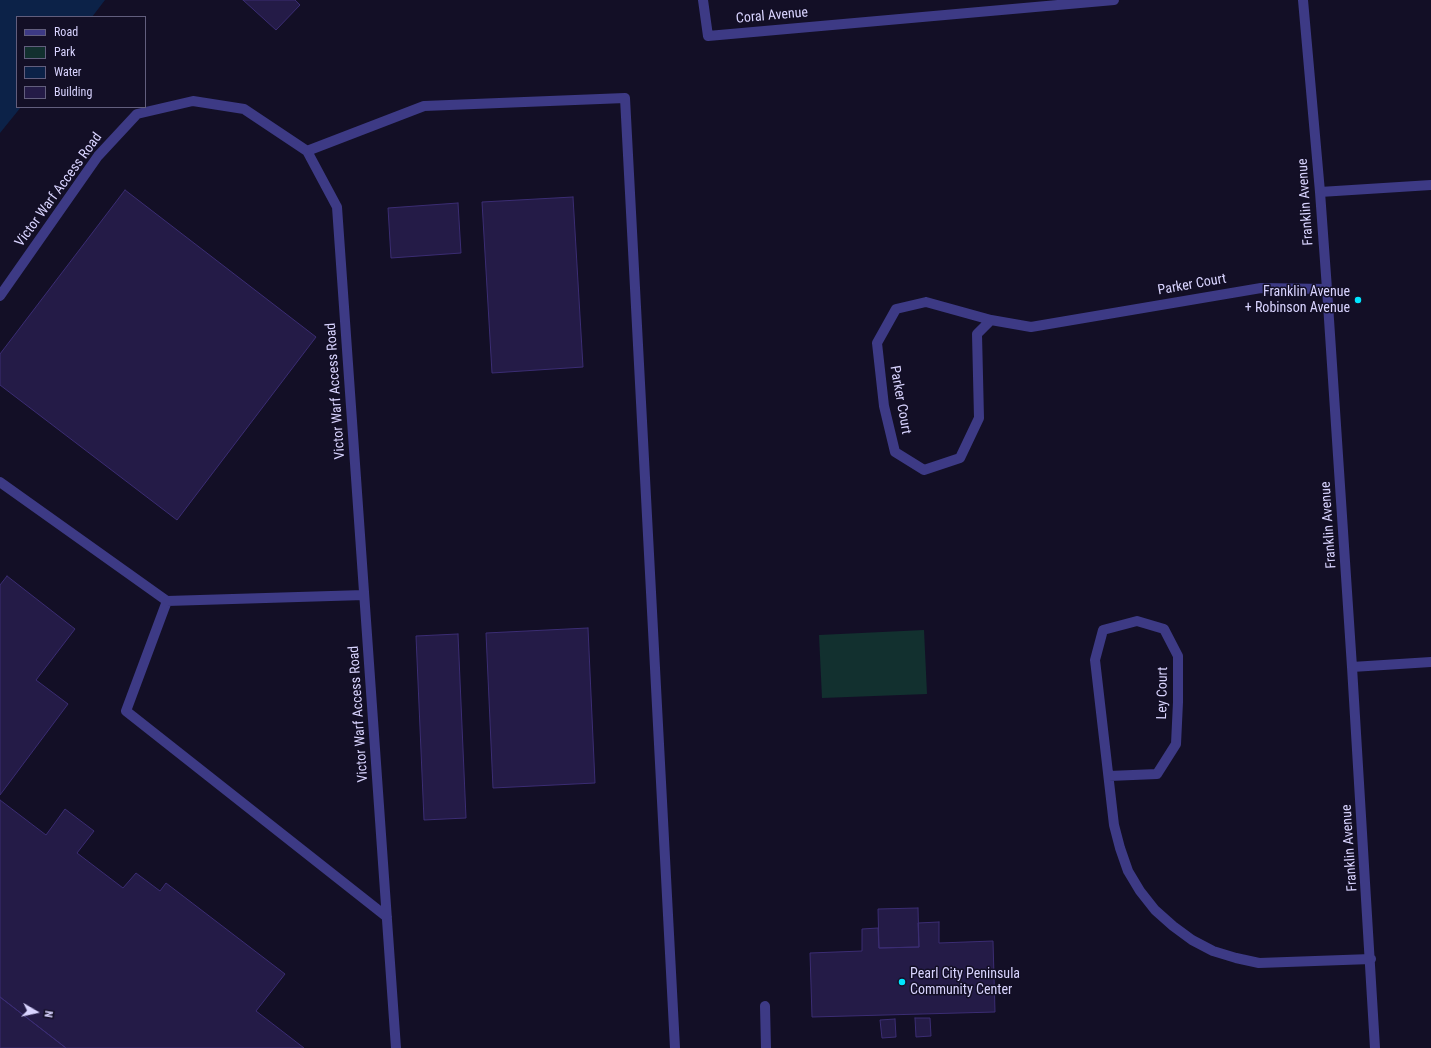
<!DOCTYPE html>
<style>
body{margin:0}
#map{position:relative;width:1431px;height:1048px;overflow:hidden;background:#130f26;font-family:"Roboto Condensed",sans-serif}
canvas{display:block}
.legend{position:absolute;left:16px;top:16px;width:130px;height:92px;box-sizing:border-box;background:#130f26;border:1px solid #625e7d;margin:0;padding:5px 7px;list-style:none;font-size:12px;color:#d9d4ff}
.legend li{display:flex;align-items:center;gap:8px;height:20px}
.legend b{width:20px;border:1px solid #625e7d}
.north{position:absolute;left:16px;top:992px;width:40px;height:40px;-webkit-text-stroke:3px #130f26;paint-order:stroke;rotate:99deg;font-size:11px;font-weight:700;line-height:16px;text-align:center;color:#d9d4ff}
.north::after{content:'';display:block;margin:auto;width:14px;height:18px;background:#d9d4ff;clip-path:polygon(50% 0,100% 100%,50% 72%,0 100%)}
</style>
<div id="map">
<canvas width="1431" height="1048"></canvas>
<ul class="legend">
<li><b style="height:5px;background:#3d3a85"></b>Road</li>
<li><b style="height:11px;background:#12302f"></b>Park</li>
<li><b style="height:11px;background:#0c2248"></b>Water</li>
<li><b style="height:11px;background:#241b47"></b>Building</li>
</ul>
<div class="north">N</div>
</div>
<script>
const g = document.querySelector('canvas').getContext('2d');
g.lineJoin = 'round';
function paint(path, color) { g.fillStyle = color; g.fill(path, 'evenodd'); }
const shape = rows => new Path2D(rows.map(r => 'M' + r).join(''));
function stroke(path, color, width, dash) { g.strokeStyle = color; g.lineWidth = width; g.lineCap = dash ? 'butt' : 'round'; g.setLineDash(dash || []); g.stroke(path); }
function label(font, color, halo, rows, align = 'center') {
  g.font = font + ' "Roboto Condensed",sans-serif'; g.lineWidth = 3; g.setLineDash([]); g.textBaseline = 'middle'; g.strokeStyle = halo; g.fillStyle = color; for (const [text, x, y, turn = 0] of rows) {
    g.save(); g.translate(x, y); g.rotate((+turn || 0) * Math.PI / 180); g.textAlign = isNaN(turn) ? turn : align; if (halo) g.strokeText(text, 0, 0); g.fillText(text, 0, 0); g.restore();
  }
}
paint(shape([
 [924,630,927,694,822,698,819,635]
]), '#12302f');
paint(shape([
 [0,0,105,0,92,17,17,17,17,107,21,107,0,133]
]), '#0c2248');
const building = shape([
 [243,0,295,0,300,5,276,30,243,0],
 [125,190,316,337,177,520,0,385,0,354,125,190],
 [573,197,583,367,492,373,482,202,573,197],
 [458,203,461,253,391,258,388,208,458,203],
 [7,576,75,629,36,680,68,704,0,795,0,585,7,576],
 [588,628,595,783,493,788,486,633,588,628],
 [458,634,466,818,424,820,416,636,458,634],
 [0,800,46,835,65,809,94,831,77,853,123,888,136,873,160,891,166,883,285,974,256,1011,304,1048,66,1048,0,997,0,800],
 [918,908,919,947,879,948,878,909,918,908],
 [939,922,939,943,993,941,995,1012,812,1017,810,953,862,951,862,929,878,928,879,948,919,947,918,923,939,922],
 [0,997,66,1048,0,1048,0,997],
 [915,1018,930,1018,931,1036,916,1037,915,1018],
 [895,1019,896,1037,882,1038,880,1020,895,1019]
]);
paint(building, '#241b47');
stroke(building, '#3b2d73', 1);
stroke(shape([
 [703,0,708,36,1114,0],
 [1303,0,1320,192,1327,289,1352,667,1375,1048],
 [307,151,424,106,625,98,675,1048],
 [1320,192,1431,185],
 [0,296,98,156,137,114,193,101,244,109,307,151,337,207,396,1048],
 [926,302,991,320,977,334,979,418,960,458,924,470,895,452,884,406,877,343,896,309,926,302],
 [991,320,1031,327,1261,288,1327,289],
 [0,482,167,601,364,595],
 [167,601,126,711,387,917],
 [1352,667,1431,662],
 [1109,776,1157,774,1176,744,1178,702,1178,656,1164,629,1137,621,1103,630,1095,660,1114,825,1120,848,1128,871,1140,891,1155,910,1173,926,1192,940,1213,951,1236,958,1259,963,1371,959],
 [765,1006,766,1048]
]), '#3d3a85', 10);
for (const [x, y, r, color] of [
 [1358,300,4,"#00e5ff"],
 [902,982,4,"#00e5ff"]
]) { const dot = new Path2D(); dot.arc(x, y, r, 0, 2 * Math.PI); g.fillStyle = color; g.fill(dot); stroke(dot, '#130f26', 1.5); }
label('14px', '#d9d4ff', '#130f26', [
 ["Coral Avenue",772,16,-5],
 ["Victor Warf Access Road",59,190,-54],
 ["Franklin Avenue",1306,202,-94],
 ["Parker Court",1192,285,-10],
 ["Victor Warf Access Road",336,391,-94],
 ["Parker Court",900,400,80],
 ["Franklin Avenue",1329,525,-94],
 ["Ley Court",1163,693,-89],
 ["Victor Warf Access Road",359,714,-94],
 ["Franklin Avenue",1350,848,-94]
]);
label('14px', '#d9d4ff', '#130f26', [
 ["Franklin Avenue",1350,292],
 ["+ Robinson Avenue",1350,308],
 ["Pearl City Peninsula",910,974,"left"],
 ["Community Center",910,990,"left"]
], 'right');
</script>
